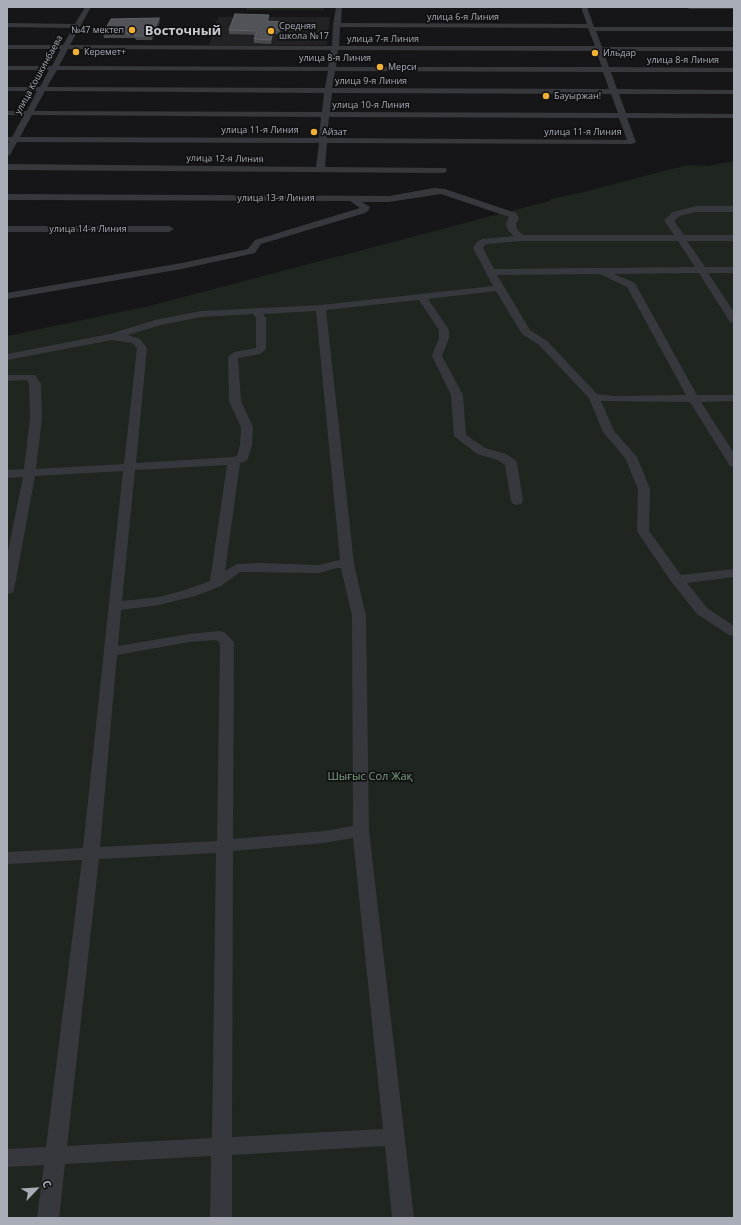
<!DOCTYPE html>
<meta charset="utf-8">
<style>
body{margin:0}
#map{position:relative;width:741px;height:1225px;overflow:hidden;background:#161618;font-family:"Open Sans",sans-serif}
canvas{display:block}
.frame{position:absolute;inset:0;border:8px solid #a8adb8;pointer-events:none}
.north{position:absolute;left:16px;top:1169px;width:40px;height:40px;-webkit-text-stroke:3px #111113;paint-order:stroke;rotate:65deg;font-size:11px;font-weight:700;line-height:16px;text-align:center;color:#a8adb8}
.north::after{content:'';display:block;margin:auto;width:14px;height:18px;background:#a8adb8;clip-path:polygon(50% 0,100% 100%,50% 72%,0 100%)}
</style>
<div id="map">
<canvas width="741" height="1225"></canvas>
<div class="frame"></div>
<div class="north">С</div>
</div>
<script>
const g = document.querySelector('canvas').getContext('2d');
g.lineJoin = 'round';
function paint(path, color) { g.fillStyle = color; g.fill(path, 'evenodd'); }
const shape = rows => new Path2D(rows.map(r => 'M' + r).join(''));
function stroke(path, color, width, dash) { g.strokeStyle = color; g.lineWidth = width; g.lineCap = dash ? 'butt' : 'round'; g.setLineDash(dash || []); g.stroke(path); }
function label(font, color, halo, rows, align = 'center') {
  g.font = font + ' "Open Sans",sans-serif'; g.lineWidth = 3.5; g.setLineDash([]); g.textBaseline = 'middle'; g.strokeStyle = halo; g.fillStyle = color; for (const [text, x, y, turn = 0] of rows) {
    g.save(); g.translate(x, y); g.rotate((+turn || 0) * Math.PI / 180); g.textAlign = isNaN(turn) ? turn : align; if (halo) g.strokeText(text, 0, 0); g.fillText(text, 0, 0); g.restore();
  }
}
paint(shape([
 [218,17,330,17,327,45,209,45]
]), '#222225');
paint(shape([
 [247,7,324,7,324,10,246,10],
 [300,21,321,23,317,40,304,42,286,40,292,23],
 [734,161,734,1218,7,1218,7,336,149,306,549,201,551,199,580,193,687,165,708,166]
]), '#1e261f');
paint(shape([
 [85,7,91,7,70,45,332,46,333,25,336,7,342,7,341,23,587,24,581,7,587,7,594,27,734,27,734,31,596,31,602,47,734,47,734,51,603,51,609,67,734,68,734,72,611,72,617,89,734,90,734,94,619,94,626,113,734,114,734,118,627,118,636,142,632,144,327,143,325,167,446,168,447,170,446,172,443,173,7,170,7,164,316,167,319,143,17,142,10,155,7,156,7,146,9,141,7,141,7,137,12,137,24,115,7,115,7,111,27,111,37,91,7,91,7,87,40,87,49,70,7,70,7,66,52,66,61,49,7,49,7,45,63,45,73,28,7,27,7,23,75,24,85,7],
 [340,27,588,28,595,46,339,46,340,27],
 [68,49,331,50,328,67,59,66,68,49],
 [338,50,596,51,602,67,336,67,338,50],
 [57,70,328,71,325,88,47,87,57,70],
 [335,71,603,72,609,89,332,88,335,71],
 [45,91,324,93,322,112,34,111,45,91],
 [332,93,611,94,618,113,330,112,332,93],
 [32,115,321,117,319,138,20,137,32,115],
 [329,117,619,118,627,140,327,138,329,117],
 [686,7,734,7,734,9,689,9,686,7],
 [434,188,445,189,516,213,519,218,516,224,517,229,523,235,674,235,664,220,673,212,696,206,734,206,734,212,696,212,679,216,674,221,684,235,734,235,734,241,687,241,705,267,734,267,734,273,708,273,734,312,734,323,730,322,699,273,614,274,635,283,636,285,697,395,734,395,734,401,701,402,734,453,734,467,730,466,728,463,690,402,601,401,614,431,637,457,650,489,649,531,681,575,734,569,734,577,687,583,707,608,734,626,734,636,729,635,697,614,670,580,637,531,638,489,625,458,603,432,589,398,539,345,522,334,496,291,428,299,449,330,449,338,442,356,463,395,466,435,485,448,506,454,515,460,517,463,523,501,521,504,517,505,513,504,511,501,505,465,498,460,477,454,454,436,451,395,432,356,439,338,439,330,419,300,326,310,354,564,366,616,369,831,414,1218,392,1218,385,1146,232,1155,232,1218,210,1218,211,1156,65,1164,59,1218,37,1218,44,1165,7,1167,7,1149,46,1147,82,860,7,864,7,852,83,848,123,471,35,476,14,590,12,593,7,594,7,556,23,477,7,478,7,470,24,469,30,418,29,384,27,380,7,381,7,375,35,375,41,384,42,418,36,469,124,464,137,348,132,343,112,340,7,360,7,354,110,334,155,320,201,311,321,305,493,286,473,248,477,242,482,239,514,236,508,230,506,224,509,217,441,194,389,202,362,202,370,207,368,211,365,213,261,244,255,253,182,269,7,299,7,293,182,263,248,249,255,240,360,208,350,201,7,200,7,194,389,196,434,188],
 [521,241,678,241,695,267,494,269,483,248,484,246,487,244,521,241],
 [600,274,627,287,686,395,614,396,597,394,547,341,530,330,497,275,600,274],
 [316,311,340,560,318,565,261,563,237,564,225,571,240,463,246,461,248,458,252,445,253,427,241,401,238,358,260,354,266,349,266,318,263,314,316,311],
 [253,314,256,318,256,348,234,352,228,357,229,401,241,427,240,445,237,456,232,457,136,463,147,348,140,339,128,335,161,325,201,317,253,314],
 [227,465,210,581,185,590,159,597,122,601,135,470,227,465],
 [337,568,341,568,352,616,353,826,324,831,233,839,234,642,224,632,219,631,189,634,118,646,121,610,159,605,195,596,221,586,240,572,319,573,337,568],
 [216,640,220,643,217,841,100,847,117,655,189,642,216,640],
 [353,838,383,1129,232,1137,233,851,324,843,353,838],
 [216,853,212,1138,67,1146,99,859,216,853],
 [7,226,169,226,174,229,169,232,7,232,7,226]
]), '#37383d');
paint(shape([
 [159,18,160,22,152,40,136,40,135,38,104,38,103,33],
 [269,19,268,21,282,22,282,26,280,34,273,34,271,44,254,43,254,39,256,35,229,34,229,30]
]), '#47494d');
paint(shape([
 [159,18,160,22,152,40,152,36],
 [282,22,282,26,280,34,280,30],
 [273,30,273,34,271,44,271,40]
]), '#2f3033');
const building = shape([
 [235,14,269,15,267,21,282,22,280,30,273,30,271,40,254,39,257,31,229,30,235,14],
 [159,18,152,36,135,36,136,34,103,33,111,19,159,18]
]);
paint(building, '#525359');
stroke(building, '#5f6168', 1);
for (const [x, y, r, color] of [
 [132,30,4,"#f2b134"],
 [271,31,4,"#f2b134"],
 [76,52,4,"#f2b134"],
 [595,53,4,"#f2b134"],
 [380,67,4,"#f2b134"],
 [546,96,4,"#f2b134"],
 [314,132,4,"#f2b134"]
]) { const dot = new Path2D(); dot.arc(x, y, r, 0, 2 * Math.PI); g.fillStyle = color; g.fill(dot); stroke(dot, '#111113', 1.5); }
label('9px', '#a8adb8', '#111113', [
 ["улица 6-я Линия",463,17],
 ["улица 7-я Линия",383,39],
 ["улица 8-я Линия",335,58],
 ["улица 8-я Линия",683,60],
 ["улица Кошкинбаева",39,75,-61],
 ["улица 9-я Линия",371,81],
 ["улица 10-я Линия",371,105],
 ["улица 11-я Линия",260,130],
 ["улица 11-я Линия",583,132],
 ["улица 12-я Линия",225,159,1],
 ["улица 13-я Линия",276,198],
 ["улица 14-я Линия",88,229]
]);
label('9px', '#a8adb8', '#111113', [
 ["Средняя",279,26],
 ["школа №17",279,36],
 ["№47 мектеп",124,30,"right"],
 ["Керемет+",84,52],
 ["Ильдар",603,53],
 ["Мерси",388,67],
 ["Бауыржан!",554,96],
 ["Айзат",322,132]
], 'left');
label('11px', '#7fa381', '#111113', [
 ["Шығыс Сол Жақ",370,777]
]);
label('bold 13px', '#c9ccd4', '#111113', [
 ["Восточный",183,31]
]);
</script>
